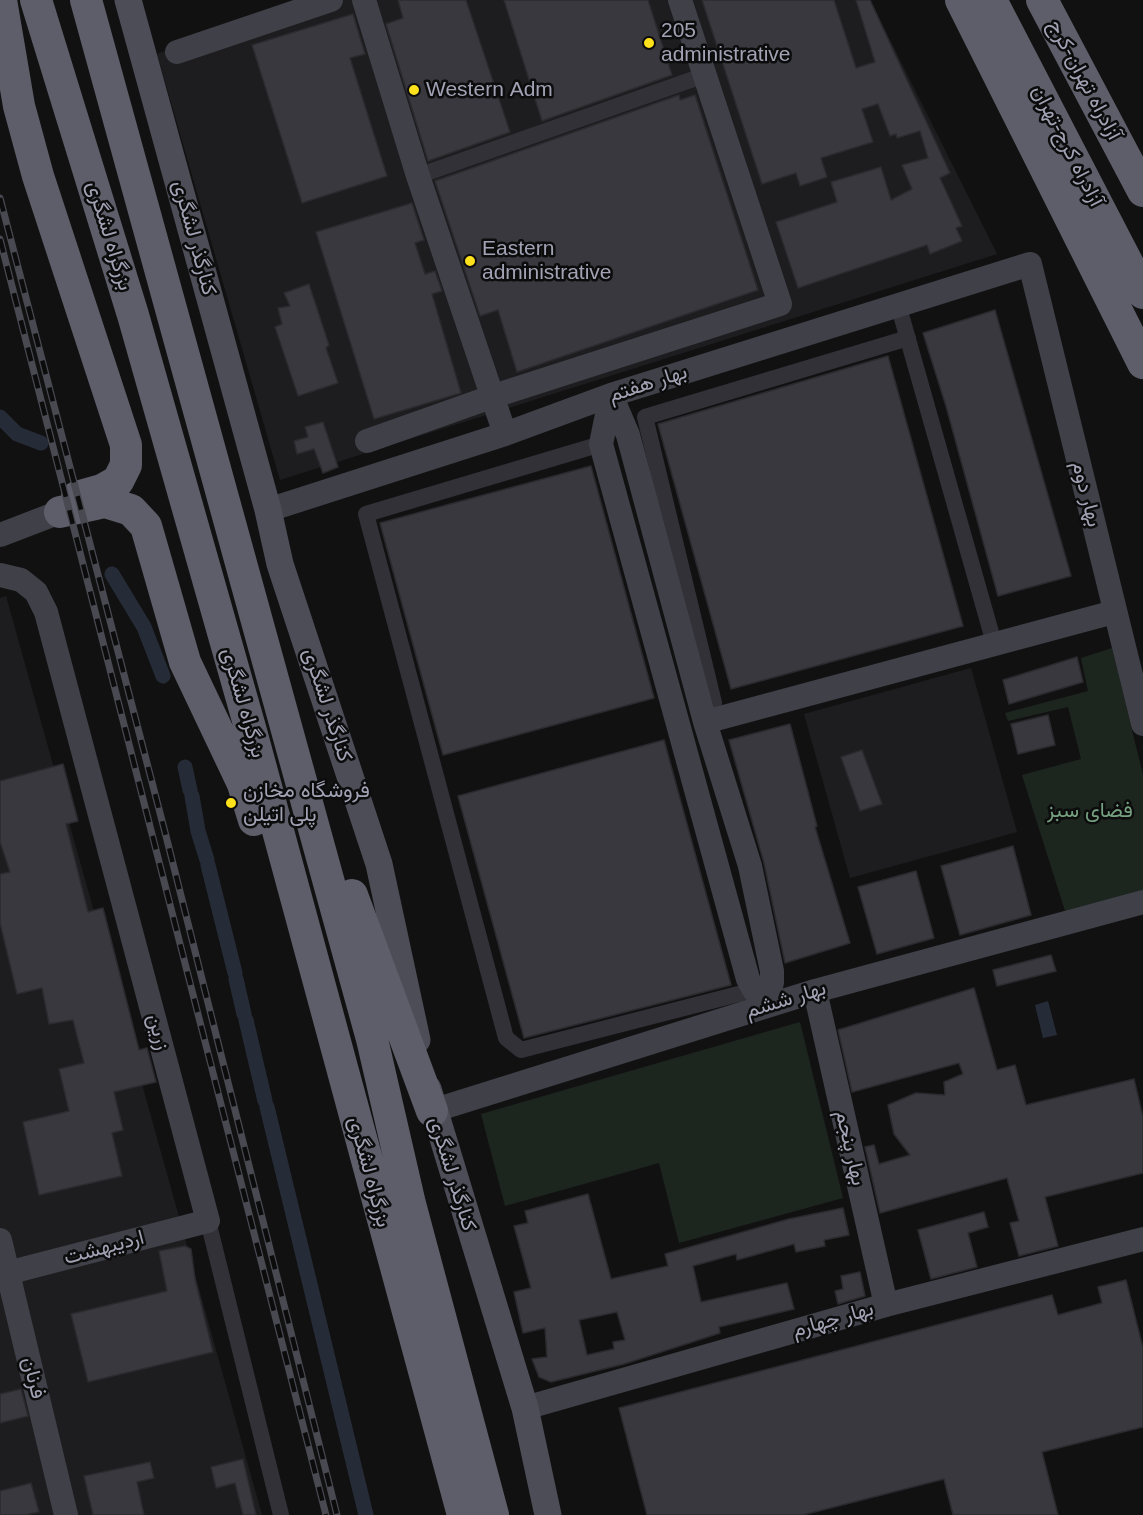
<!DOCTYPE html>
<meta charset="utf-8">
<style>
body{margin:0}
canvas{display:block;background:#111112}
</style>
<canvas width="1143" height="1515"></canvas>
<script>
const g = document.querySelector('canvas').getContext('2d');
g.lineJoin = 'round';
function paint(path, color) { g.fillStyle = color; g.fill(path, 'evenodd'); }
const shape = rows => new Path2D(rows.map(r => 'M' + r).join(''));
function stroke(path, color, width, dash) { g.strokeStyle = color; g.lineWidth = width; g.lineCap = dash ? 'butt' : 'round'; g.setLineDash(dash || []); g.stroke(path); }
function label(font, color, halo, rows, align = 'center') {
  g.font = font + ' Arial,Vazirmatn,sans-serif'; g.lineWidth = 5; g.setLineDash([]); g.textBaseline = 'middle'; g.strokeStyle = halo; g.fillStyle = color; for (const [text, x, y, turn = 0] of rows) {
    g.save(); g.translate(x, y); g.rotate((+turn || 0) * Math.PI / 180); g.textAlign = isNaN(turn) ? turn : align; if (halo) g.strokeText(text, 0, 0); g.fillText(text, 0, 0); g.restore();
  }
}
paint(shape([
 [300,0,870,0,997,254,280,480,157,54],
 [6,596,262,1515,0,1515,0,598],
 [971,668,1017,832,850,878,804,714]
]), '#1d1d1f');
paint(shape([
 [1112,648,1143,775,1143,891,1065,911,1022,775,1081,759,1068,707,1008,721,1005,713,1088,691,1081,658],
 [800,1022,843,1198,679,1243,659,1163,505,1206,481,1114]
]), '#1d251f');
paint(shape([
 [1048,1001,1057,1035,1043,1038,1035,1005]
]), '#262c37');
stroke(shape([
 [0,417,17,434,41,443],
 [112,574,144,627,163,676],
 [185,767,190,790],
 [192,796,198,831,207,860],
 [208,865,235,973],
 [236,979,244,1014],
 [246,1020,265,1101],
 [267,1107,366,1515]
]), '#262c37', 15);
const building = shape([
 [398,0,466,0,510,132,428,161,386,24,403,18,398,0],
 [504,0,648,0,672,75,542,121,504,0],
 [702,0,834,0,856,68,875,62,856,0,870,0,950,173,940,178,962,226,956,228,962,241,930,254,927,245,798,288,776,222,837,202,831,182,881,167,891,200,912,189,902,165,928,158,920,131,897,138,896,134,890,136,878,104,862,109,873,142,821,158,827,177,800,186,796,173,762,184,702,0],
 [353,14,365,54,350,58,387,176,302,203,252,45,353,14],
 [679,95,680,100,695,95,758,290,517,372,498,310,480,316,435,181,679,95],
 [412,203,424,240,415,243,425,274,435,271,442,291,432,294,461,393,374,419,316,232,412,203],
 [309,284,329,345,326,348,338,383,298,396,275,327,282,324,278,308,290,306,284,293,309,284],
 [995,310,1071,576,998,596,946,406,923,333,995,310],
 [888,356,963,626,731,689,658,424,888,356],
 [323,422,338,467,323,473,314,449,297,454,294,441,308,437,305,427,323,422],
 [591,466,654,698,443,755,380,523,591,466],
 [1077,657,1083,682,1009,704,1003,680,1077,657],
 [1048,715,1055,745,1018,754,1011,724,1048,715],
 [790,724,817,826,815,827,850,943,785,963,764,863,729,740,790,724],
 [664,740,731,985,524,1038,458,796,664,740],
 [862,750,882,804,860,811,841,757,862,750],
 [63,764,78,821,66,824,88,912,103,908,139,1050,147,1048,156,1082,114,1092,123,1130,112,1133,122,1176,39,1195,23,1122,69,1111,59,1069,84,1063,73,1020,49,1024,42,988,17,994,0,923,0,874,10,872,0,842,0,781,63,764],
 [1013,846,1031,915,960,935,941,866,1013,846],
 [916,871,934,938,877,954,858,887,916,871],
 [1051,955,1056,971,997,986,993,970,1051,955],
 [974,988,997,1070,1015,1065,1026,1105,1134,1079,1143,1117,1143,1173,1045,1197,1058,1246,1019,1256,1010,1223,1019,1221,1007,1178,880,1213,865,1147,874,1145,879,1164,910,1155,894,1134,888,1105,916,1093,945,1095,944,1082,963,1074,959,1063,852,1092,838,1030,974,988],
 [588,1194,611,1279,668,1266,665,1254,789,1219,843,1208,849,1235,824,1240,825,1246,796,1252,794,1244,737,1260,736,1254,693,1266,701,1302,787,1283,794,1309,719,1327,720,1333,624,1364,551,1382,539,1377,532,1359,547,1357,545,1328,523,1333,514,1292,531,1288,514,1226,528,1223,525,1211,588,1194],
 [617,1312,625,1340,613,1342,614,1349,587,1355,579,1320,617,1312],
 [984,1212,988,1227,968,1233,977,1267,931,1279,918,1230,984,1212],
 [185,1246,191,1249,195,1279,213,1352,88,1382,71,1314,167,1291,159,1251,185,1246],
 [860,1272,865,1296,838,1304,835,1291,843,1289,841,1276,860,1272],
 [1126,1280,1143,1348,1143,1427,1042,1452,1058,1515,953,1515,944,1479,803,1515,647,1515,619,1408,1052,1295,1058,1315,1102,1303,1098,1287,1126,1280],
 [21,1389,28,1416,0,1423,0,1394,21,1389],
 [243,1459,256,1515,243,1515,235,1483,216,1488,211,1467,243,1459],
 [150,1462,154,1478,137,1482,144,1515,93,1515,84,1476,150,1462],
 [31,1483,39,1512,25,1515,0,1515,0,1491,31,1483]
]);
paint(building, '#38383e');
stroke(building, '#2b2b2f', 1.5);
stroke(shape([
 [418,176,705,75],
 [898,304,994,643],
 [601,444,366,514,506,1038,521,1050,754,990],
 [705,722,714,703,645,417,908,338],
 [208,1221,281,1515]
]), '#323138', 16);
stroke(shape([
 [364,0,418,176,505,434],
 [177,52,331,0],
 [611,395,628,435,705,722,750,866,772,971,772,983,768,988,754,990,748,979,601,444,611,395],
 [367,441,494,396,780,304,680,0],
 [268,510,505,434,611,395,1030,264,1143,724],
 [0,535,60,512],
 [0,575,21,580,36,592,46,612,208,1221,0,1275],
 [705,722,1114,612],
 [815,991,886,1305],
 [432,1111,815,991,1143,902],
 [0,1240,66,1515],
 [525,1408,886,1305,1143,1239]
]), '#3f4048', 24);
stroke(shape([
 [128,0,268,510,280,564,379,864,417,1040],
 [428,1089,525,1408,548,1515]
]), '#4d4d57', 27);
stroke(shape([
 [1,0,19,106,38,176,126,445,126,465,118,481,102,490,77,497],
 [36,0,133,315,251,731,463,1515],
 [86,0,372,1039,410,1204,493,1515],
 [961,0,1143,363],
 [991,0,1143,293],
 [1042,0,1143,191],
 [60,512,105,502,131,510,146,526,185,662,243,784,254,820],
 [352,895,432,1111]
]), '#5d5e69', 32);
const rail = shape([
 [0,198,166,836,337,1515],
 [0,239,326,1515]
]);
stroke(rail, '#484951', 7);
stroke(rail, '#0c0c0d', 4.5, [14]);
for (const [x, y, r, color] of [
 [649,43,6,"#ffe11c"],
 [414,90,6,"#ffe11c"],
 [470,261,6,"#ffe11c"],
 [231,803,6,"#ffe11c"]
]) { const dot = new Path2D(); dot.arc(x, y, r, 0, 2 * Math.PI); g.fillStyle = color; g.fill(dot); stroke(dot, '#0c0c0d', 2); }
label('21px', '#a1a3b4', '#0c0c0d', [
 ["205",661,31],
 ["administrative",661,55],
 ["Western Adm",426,90],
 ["Eastern",482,249],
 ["administrative",482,273],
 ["فروشگاه مخازن",243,791],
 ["پلی اتیلن",243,815]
], 'left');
label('21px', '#a1a3b4', '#0c0c0d', [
 ["آزادراه تهران-کرج",1084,80,62],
 ["آزادراه کرج-تهران",1067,146,63],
 ["بزرگراه لشگری",109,236,73],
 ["کنارگذر لشگری",194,238,75],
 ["بهار هفتم",648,384,-18],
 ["بهار دوم",1086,494,76],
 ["بزرگراه لشگری",243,703,74],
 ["کنارگذر لشگری",327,705,72],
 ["بهار ششم",786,1000,-17],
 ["زرین",158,1032,75],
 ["بهار پنجم",850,1148,77],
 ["بزرگراه لشگری",369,1172,75],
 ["کنارگذر لشگری",452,1174,73],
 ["اردیبهشت",104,1248,-15],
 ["بهار چهارم",833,1320,-16],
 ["فرنان",33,1378,76]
]);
label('21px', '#76a181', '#0c0c0d', [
 ["فضای سبز",1090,811]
]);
</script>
